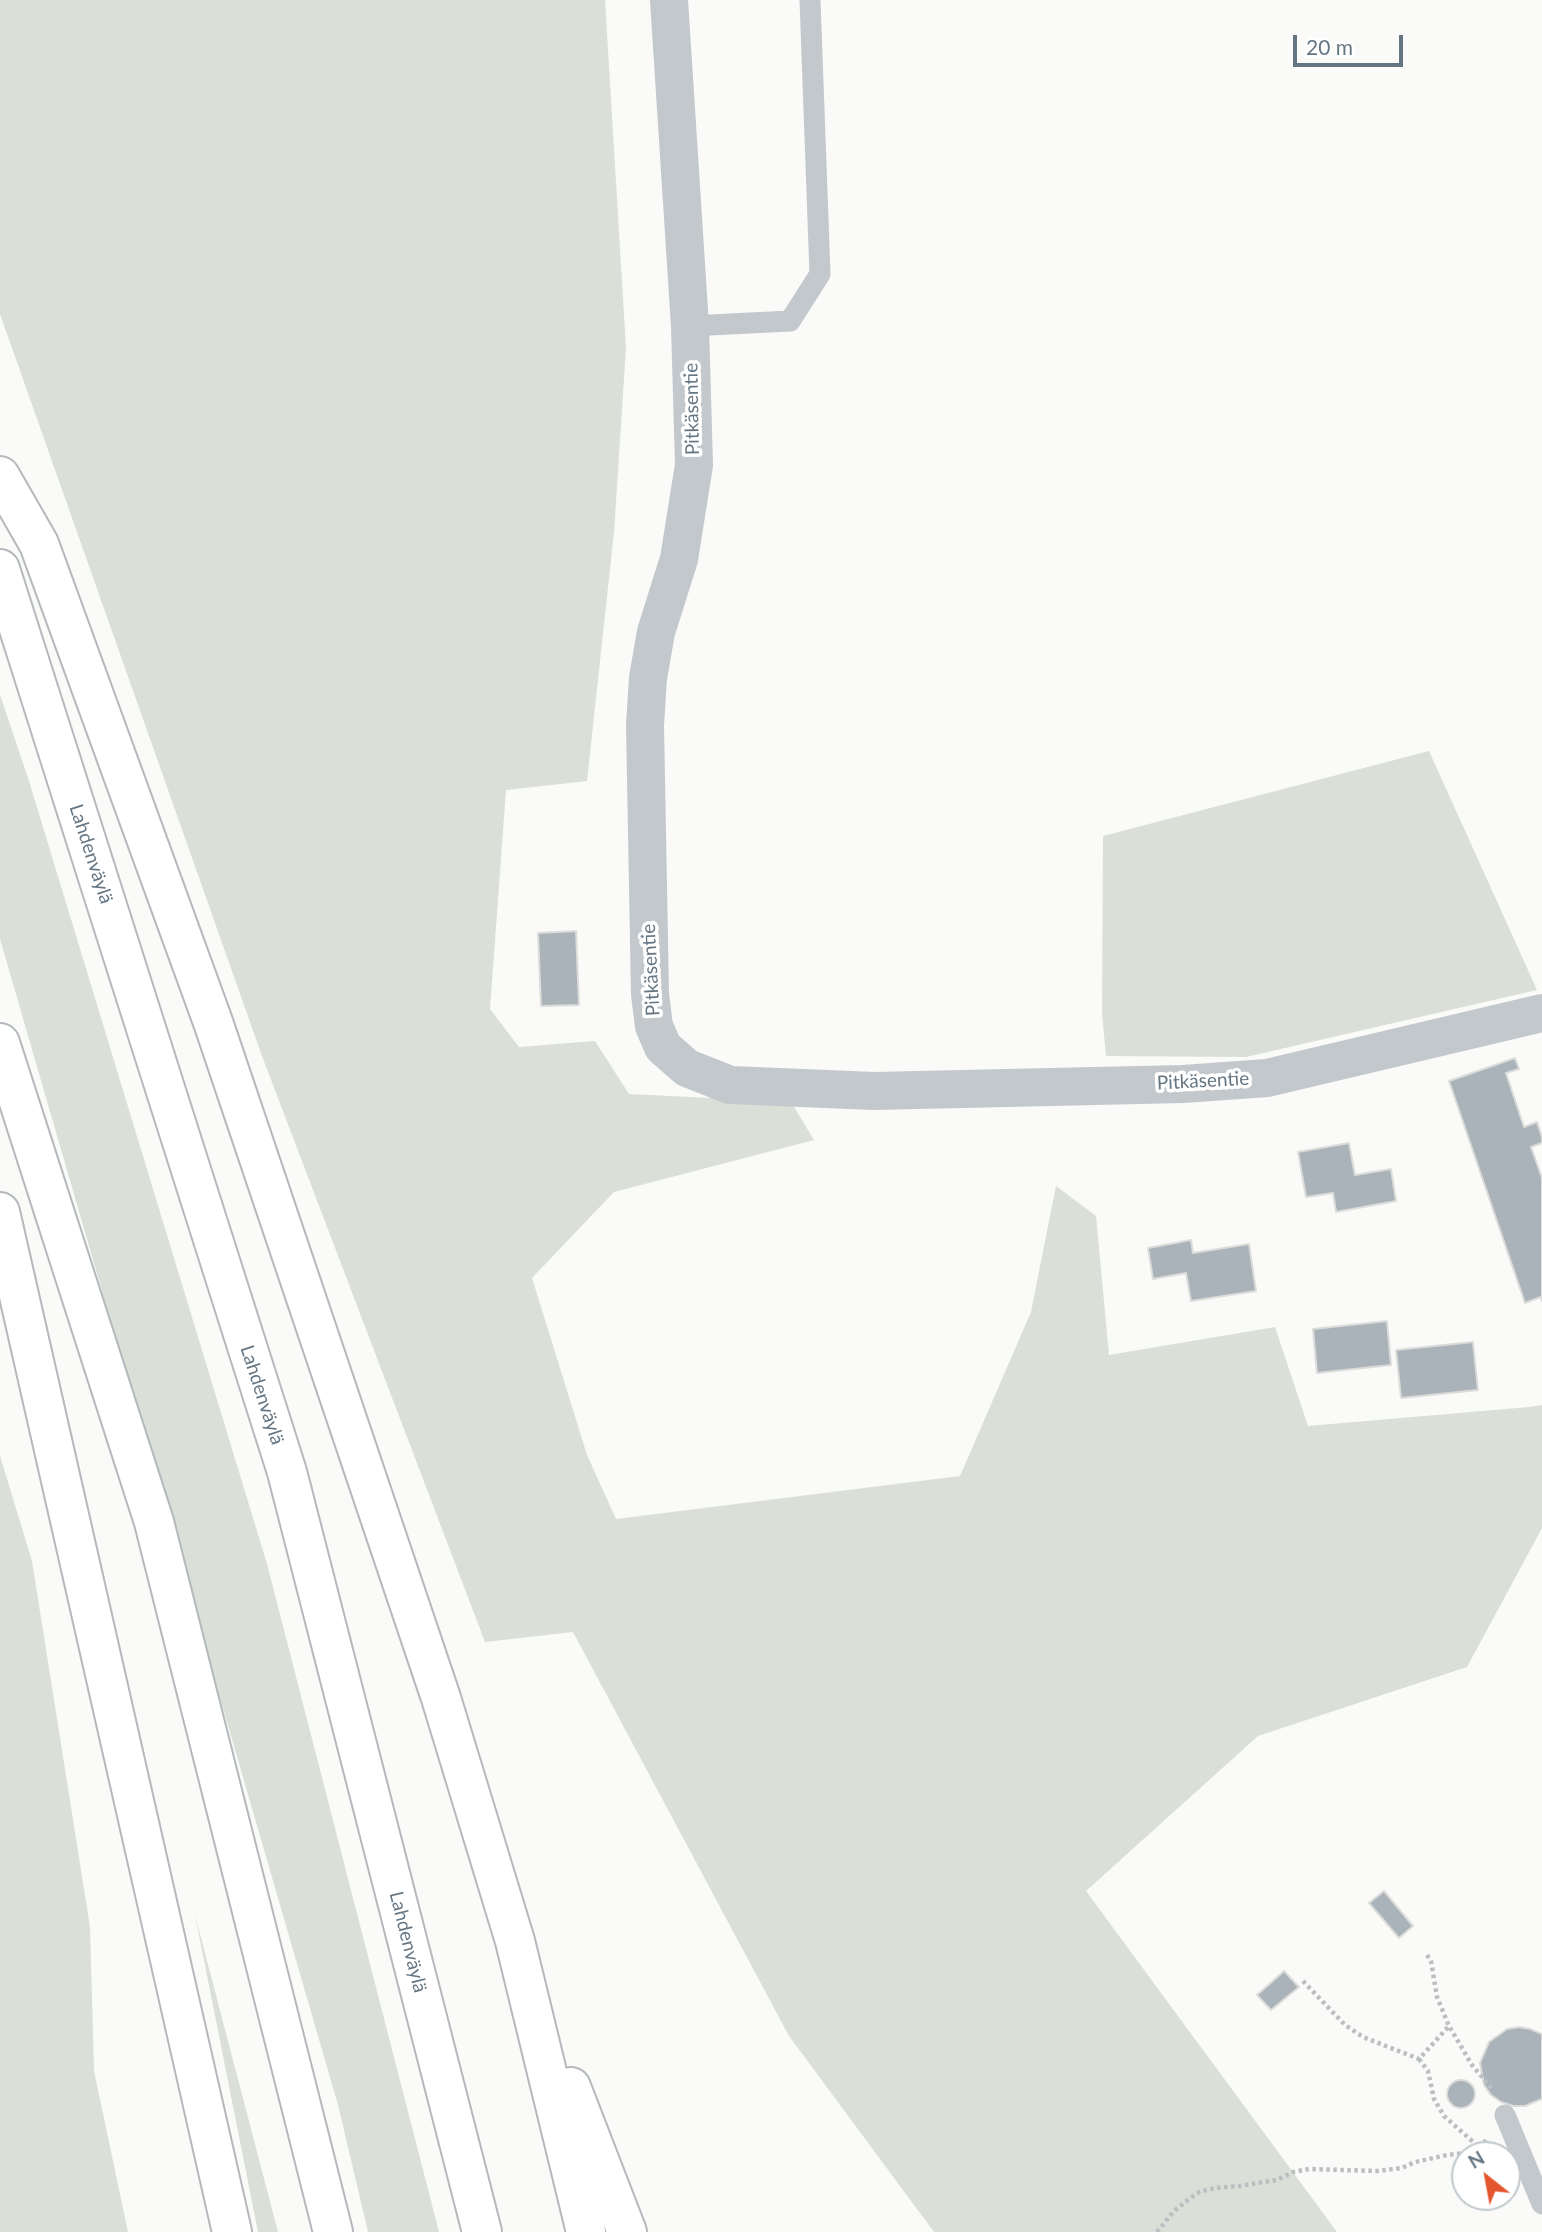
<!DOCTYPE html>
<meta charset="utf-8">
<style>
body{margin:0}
#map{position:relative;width:1542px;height:2232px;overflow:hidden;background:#fafaf8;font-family:Lato,sans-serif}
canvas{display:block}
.north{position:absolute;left:1451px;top:2141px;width:70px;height:70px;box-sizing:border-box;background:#fff;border:2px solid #c1c8cd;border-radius:50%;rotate:329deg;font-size:19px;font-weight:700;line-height:28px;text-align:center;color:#657683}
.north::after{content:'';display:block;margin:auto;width:24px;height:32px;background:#e4572e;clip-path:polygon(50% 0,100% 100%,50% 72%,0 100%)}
.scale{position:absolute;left:1293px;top:35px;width:110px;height:32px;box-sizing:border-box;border:4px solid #657683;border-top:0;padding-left:9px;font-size:21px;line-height:24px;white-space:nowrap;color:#657683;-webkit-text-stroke:5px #fff;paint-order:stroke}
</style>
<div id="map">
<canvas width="1542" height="2232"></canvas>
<div class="north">N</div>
<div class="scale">20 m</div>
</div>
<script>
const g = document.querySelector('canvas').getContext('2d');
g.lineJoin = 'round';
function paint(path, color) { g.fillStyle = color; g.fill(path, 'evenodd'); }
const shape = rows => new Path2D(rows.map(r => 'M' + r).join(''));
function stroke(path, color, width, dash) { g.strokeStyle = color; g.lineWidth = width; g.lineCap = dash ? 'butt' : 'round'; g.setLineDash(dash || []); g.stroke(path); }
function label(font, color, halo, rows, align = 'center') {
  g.font = font + ' Lato,sans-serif'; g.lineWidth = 7; g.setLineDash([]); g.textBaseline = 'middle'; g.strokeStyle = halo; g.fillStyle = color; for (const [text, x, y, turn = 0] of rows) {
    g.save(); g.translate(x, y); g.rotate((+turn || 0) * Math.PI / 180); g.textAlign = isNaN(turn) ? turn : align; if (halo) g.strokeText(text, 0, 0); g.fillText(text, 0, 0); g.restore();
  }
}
paint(shape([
 [0,0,605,0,626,348,614,532,587,781,506,790,490,1009,519,1047,595,1041,629,1094,791,1102,814,1140,614,1192,532,1278,587,1455,616,1519,960,1476,1031,1312,1056,1186,1096,1216,1109,1355,1275,1327,1308,1426,1529,1407,1542,1405,1542,1528,1467,1667,1258,1736,1086,1891,1337,2232,934,2232,789,2036,573,1632,485,1642,262,1056,0,314],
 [0,695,29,781,267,1564,439,2232,368,2232,338,2105,0,939],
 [1429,751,1537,990,1246,1057,1106,1056,1102,1013,1103,836],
 [0,1456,32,1561,90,1927,94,2071,128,2232,0,2232],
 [195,1915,278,2232,258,2232]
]), '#dadfd7');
const building = shape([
 [576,931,579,1005,541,1006,538,933,576,931],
 [1515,1058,1519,1069,1506,1073,1524,1127,1537,1122,1542,1137,1542,1143,1531,1147,1542,1178,1542,1301,1541,1297,1525,1303,1449,1081,1515,1058],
 [1349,1143,1355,1175,1391,1169,1396,1201,1336,1212,1333,1193,1306,1197,1298,1152,1349,1143],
 [1191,1240,1193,1253,1249,1244,1256,1291,1191,1301,1186,1273,1153,1279,1148,1248,1191,1240],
 [1387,1321,1391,1365,1317,1373,1313,1329,1387,1321],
 [1473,1342,1478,1390,1401,1398,1396,1350,1473,1342],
 [1384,1891,1413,1926,1399,1938,1369,1903,1384,1891],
 [1284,1971,1299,1987,1271,2010,1257,1995,1284,1971],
 [1519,2027,1530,2029,1542,2034,1542,2099,1525,2106,1513,2106,1501,2102,1491,2095,1484,2085,1480,2063,1489,2042,1507,2029,1519,2027],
 '1447 2094a14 14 0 1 1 28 0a14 14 0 1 1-28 0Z'
]);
paint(building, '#aab3b9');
stroke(building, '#dcdcda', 2);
const motorway = shape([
 [0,476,39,544,213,1022,441,1698,515,1941,586,2232],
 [0,569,287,1472,482,2232],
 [0,1043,154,1522,333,2232],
 [0,1212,232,2232],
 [571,2087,627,2232]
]);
stroke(motorway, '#b4b9bd', 42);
stroke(shape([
 [1427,1955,1431,1961,1437,1997,1449,2026,1472,2065,1492,2089],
 [1303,1981,1345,2025,1363,2037,1419,2059,1449,2026],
 [1419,2059,1428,2071,1434,2099,1444,2116,1480,2148,1486,2140],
 [1157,2232,1173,2212,1189,2199,1199,2192,1215,2188,1239,2186,1277,2180,1293,2172,1309,2169,1377,2171,1402,2168,1415,2162,1447,2155,1465,2153,1480,2148]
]), '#bbbfc2', 4.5, [3.5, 3.5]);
stroke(shape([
 [690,326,790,321,820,274,810,0],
 [1505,2115,1542,2204]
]), '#c3c8cc', 21);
stroke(shape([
 [669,0,690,326,694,465,679,559,656,632,648,678,645,725,650,994,654,1026,663,1047,687,1068,730,1085,874,1091,1183,1084,1267,1078,1542,1013]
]), '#c3c8cc', 38);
stroke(motorway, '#fff', 38);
label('19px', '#657683', '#fff', [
 ["Pitkäsentie",692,409,-91],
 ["Lahdenväylä",91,854,72],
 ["Pitkäsentie",651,970,-93],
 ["Pitkäsentie",1203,1081,-3],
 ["Lahdenväylä",262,1395,72],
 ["Lahdenväylä",408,1942,76]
]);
</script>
